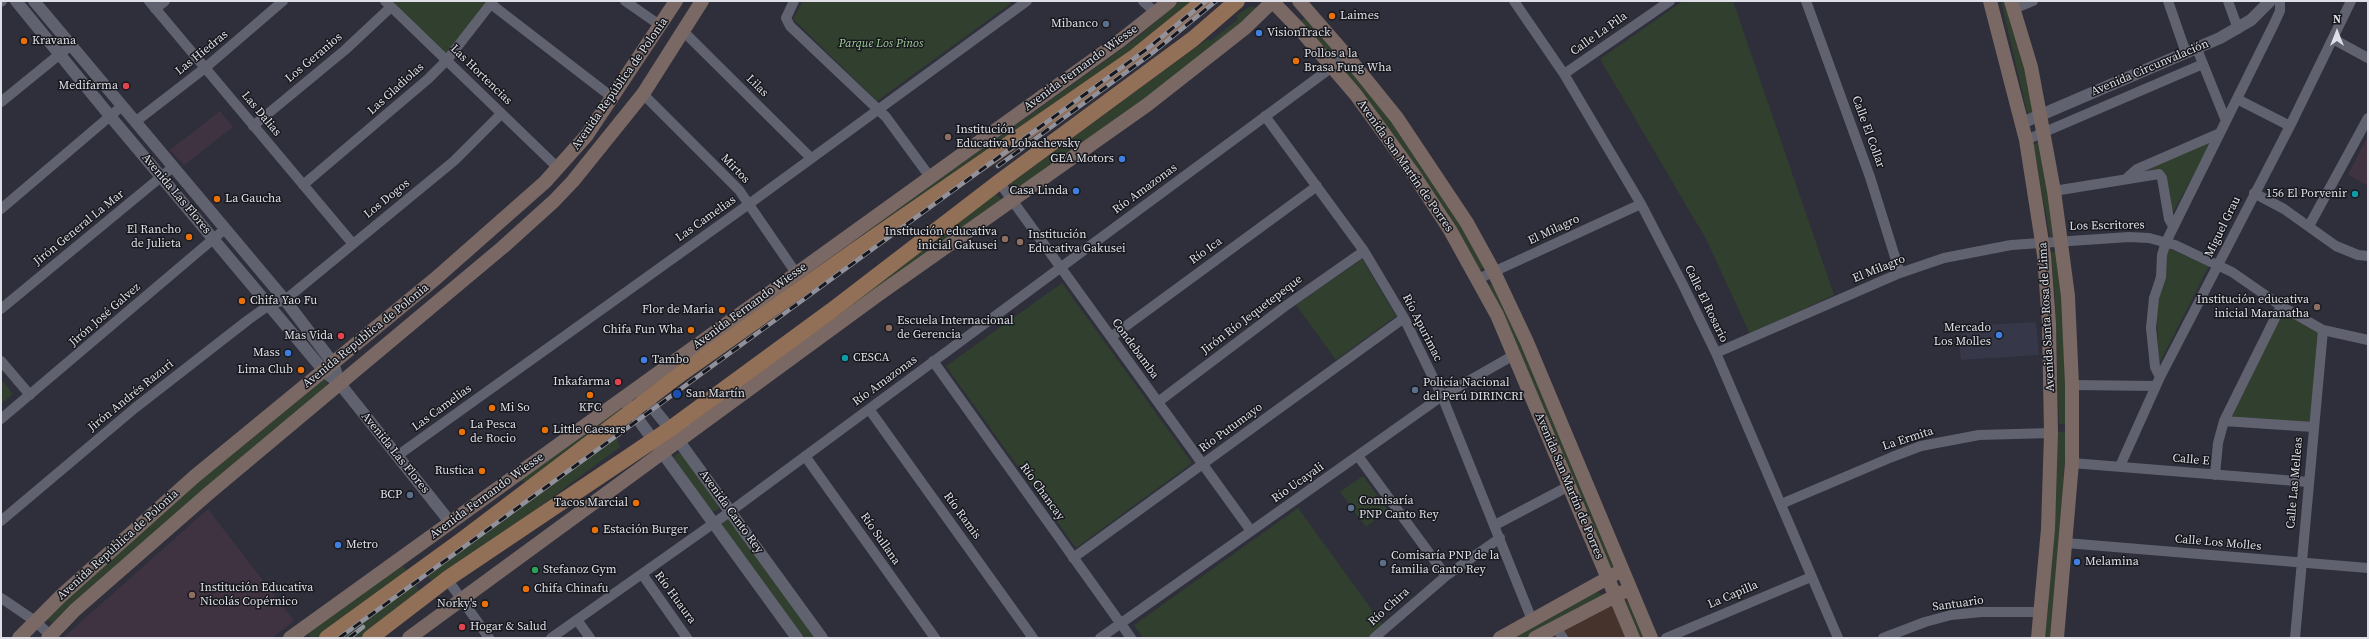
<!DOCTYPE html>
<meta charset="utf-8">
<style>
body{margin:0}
#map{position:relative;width:2369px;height:639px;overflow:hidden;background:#2e2f3b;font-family:"Source Serif 4",serif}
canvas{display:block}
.frame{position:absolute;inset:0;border:2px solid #dfdfe7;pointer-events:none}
.north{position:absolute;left:2317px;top:12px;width:40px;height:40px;-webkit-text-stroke:3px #17181d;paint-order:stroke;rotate:0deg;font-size:11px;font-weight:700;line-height:16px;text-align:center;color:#dfdfe7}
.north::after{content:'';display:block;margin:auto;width:14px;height:18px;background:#dfdfe7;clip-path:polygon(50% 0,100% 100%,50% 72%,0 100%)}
</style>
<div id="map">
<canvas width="2369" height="639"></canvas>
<div class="frame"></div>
<div class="north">N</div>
</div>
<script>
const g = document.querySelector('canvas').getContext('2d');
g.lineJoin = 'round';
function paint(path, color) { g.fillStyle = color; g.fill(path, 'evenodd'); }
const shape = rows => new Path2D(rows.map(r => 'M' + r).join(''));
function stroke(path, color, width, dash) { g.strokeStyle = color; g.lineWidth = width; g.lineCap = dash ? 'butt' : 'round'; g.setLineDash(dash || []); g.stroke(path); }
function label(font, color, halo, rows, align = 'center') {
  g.font = font + ' "Source Serif 4",serif'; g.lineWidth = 3; g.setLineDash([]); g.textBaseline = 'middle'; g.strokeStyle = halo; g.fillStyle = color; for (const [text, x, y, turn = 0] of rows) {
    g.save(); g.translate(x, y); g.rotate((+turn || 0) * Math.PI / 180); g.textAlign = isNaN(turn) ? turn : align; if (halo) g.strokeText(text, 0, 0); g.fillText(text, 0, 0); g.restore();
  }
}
paint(shape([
 [2036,322,2039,355,1961,360,1959,343,1965,326]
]), '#363749');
paint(shape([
 [1621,585,1642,638,1518,638]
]), '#46332c');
paint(shape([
 [220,111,233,127,184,165,170,150],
 [2368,136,2368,186,2348,175],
 [208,509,294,621,272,638,63,638]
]), '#403341');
paint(shape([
 [392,1,487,1,446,54],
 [803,1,1010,1,1010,4,877,101,793,19],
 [1180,1,1194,1,1159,31,869,236,866,232,1133,41],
 [1683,1,1733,1,1734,4,1834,295,1750,334,1706,239,1600,59],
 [2001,1,2008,1,2037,113,2028,116],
 [1250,6,1257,8,1255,13,1177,77,1017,194,1010,184,1192,50,1208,39,1211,41,1238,19,1236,16],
 [1306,17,1337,55,1331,60,1299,22],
 [1348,66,1399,129,1487,265,1478,271,1342,71],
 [2214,137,2171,216,2161,171,2156,169,2142,171],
 [2042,141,2056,235,2052,238,2050,236,2033,144],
 [995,193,1005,203,813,333],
 [2165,247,2209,266,2159,364,2156,303],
 [2058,251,2063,303,2066,424,2059,424,2055,298,2051,252],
 [1362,259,1396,316,1336,360,1296,305],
 [1062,283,1192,463,1076,548,946,366],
 [1495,283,1615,568,1611,569,1486,286],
 [2283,310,2320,330,2309,425,2230,418],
 [326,378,327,387,80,596,52,623,44,618,62,594],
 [1,379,13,394,1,404],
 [620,408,623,411,533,482,514,481],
 [2067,431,2051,638,2044,638,2058,432],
 [611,437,617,439,620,447,434,585,426,573],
 [681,453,720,507,716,511,711,511,676,461,674,458,676,454],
 [1363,476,1388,510,1366,527,1340,492],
 [1298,508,1383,625,1370,638,1143,638,1134,625],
 [728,519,731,520,816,638,802,638,722,527,723,523],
 [401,563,409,574,321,638,312,638,309,635,308,631],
 [413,581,422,594,364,638,335,638],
 [1596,591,1601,594,1601,598,1527,638,1508,638],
 [1631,601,1647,638,1638,638,1624,605,1626,602]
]), '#313f2f');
stroke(shape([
 [149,1,353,244],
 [385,1,558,168],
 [625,1,661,26],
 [794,1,786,18,790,26,886,117,930,177],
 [1143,1,1156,13],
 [1514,1,1564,74,1641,204,1683,285,1716,353,1838,638],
 [1806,1,1870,177,1900,273],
 [2168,1,2186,53],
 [2228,1,2238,29],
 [1,2,2,1],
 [491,4,613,98],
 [155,9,165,1],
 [2014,9,2033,1],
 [684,32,811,158],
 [2333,39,2368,58],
 [2197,49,2226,121],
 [1564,74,1670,1],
 [643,94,739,190,796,273],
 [2237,99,2290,126],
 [1,102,71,45],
 [1265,116,1364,251,1404,318,1442,396,1532,620],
 [135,122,205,68,283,1],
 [253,126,345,50,391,7],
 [2026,140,2203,64],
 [2128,177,2137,169,2220,133],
 [999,182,1251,531],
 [303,185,428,79,447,60,493,1],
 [2054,191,2159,174,2162,178,2169,219,2173,226],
 [2254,193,2284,209,2336,246,2358,255,2368,256],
 [1,209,122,106],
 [2309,226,2368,118],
 [1478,279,1641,204],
 [1,309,173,167],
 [1111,337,1317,186],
 [1716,353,1900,273,1944,258,2011,245,2129,237,2149,238,2175,245,2232,272,2281,306,2323,330,2368,340],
 [1,361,30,395],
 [933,361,1131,638],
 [2160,377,2155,367,2151,328,2154,298,2161,277,2162,255,2166,242,2274,24,2280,11,2280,1],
 [2072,385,2156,386],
 [1158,402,1284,307,1364,251],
 [869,409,1033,638],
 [1,419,225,229],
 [2224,421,2313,427],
 [397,456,749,204,1027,1],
 [805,456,935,638],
 [1358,456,1446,576],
 [2072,463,2308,482],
 [2120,466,2160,377,2290,126,2351,1],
 [2215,475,2218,443,2224,421,2281,306],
 [1781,504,1892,457,1921,446,1979,435,2051,433],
 [1,521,135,408,248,320,269,305,285,300,454,161,501,114],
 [1495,525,1569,486],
 [2066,543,2368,568],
 [1073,558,1404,318],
 [642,574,687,638],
 [447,579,489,638],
 [1,598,35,621,50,635],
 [577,620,590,638],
 [1556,627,1563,638],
 [551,638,731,511,1347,56],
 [1100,638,1442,396,1514,355],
 [1374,638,1446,576,1500,538],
 [1666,638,1811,577],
 [1883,638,1925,622,1951,615,1981,612,2040,612],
 [2295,638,2323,330]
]), '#616270', 10);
stroke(shape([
 [16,1,110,116,324,371,340,384,450,522],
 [34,1,285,300,333,363,336,372],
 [2022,123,2220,38,2251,20,2270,1],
 [641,393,670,429,822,638],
 [627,404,797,638]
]), '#616270', 12);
stroke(shape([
 [1272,1,1303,33,1356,95,1412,172,1450,230,1497,315,1633,638],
 [1299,1,1347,56,1397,118,1467,223,1494,272,1527,342,1651,638],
 [1990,1,2026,140,2044,255,2049,323,2051,433,2048,529,2038,638],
 [2011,1,2031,67,2040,115,2054,191,2068,296,2072,385,2072,463,2057,638],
 [19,638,61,596,194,477,435,279,545,182,587,135,676,1],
 [48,638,75,610,209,493,503,247,554,201,573,181,643,94,702,1],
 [290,638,1121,40,1170,1],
 [409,638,879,294,1147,105,1245,28,1273,1],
 [1500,638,1615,574],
 [1535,638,1623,592]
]), '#796864', 14);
stroke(shape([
 [327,638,462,540,682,373,857,249,1136,56,1204,1],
 [370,638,447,579,670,429,831,311,999,182,1193,39,1237,1]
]), '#926f57', 16);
const rail = shape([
 [998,166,1151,54,1216,1],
 [339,638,1147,49,1206,1],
 [349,638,363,627]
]);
stroke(rail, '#91919b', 4.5);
stroke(rail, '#17181d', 3, [9]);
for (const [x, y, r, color] of [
 [1332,16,4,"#e8710a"],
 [1106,24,4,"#5c6f8a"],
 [1259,33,4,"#3f7fe0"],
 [24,41,4,"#e8710a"],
 [1296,61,4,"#e8710a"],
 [126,86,4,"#e0444e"],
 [948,137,4,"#8d6e63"],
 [1122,159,4,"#3f7fe0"],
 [1076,191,4,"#3f7fe0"],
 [2355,194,4,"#0f9aa8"],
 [217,199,4,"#e8710a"],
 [189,237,4,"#e8710a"],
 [1005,239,4,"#8d6e63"],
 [1020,242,4,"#8d6e63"],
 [242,301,4,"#e8710a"],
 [2317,307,4,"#8d6e63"],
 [722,310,4,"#e8710a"],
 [889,328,4,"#8d6e63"],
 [691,330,4,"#e8710a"],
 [1999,335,4,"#3f7fe0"],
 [341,336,4,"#e0444e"],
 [288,353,4,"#3f7fe0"],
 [845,358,4,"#0f9aa8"],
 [644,360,4,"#3f7fe0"],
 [301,370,4,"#e8710a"],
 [618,382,4,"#e0444e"],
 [1415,390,4,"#5c6f8a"],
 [677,394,5,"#1a4fb4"],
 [590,395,4,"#e8710a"],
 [492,408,4,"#e8710a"],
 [545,430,4,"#e8710a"],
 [462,432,4,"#e8710a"],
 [482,471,4,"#e8710a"],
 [410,495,4,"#5c6f8a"],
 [636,503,4,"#e8710a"],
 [1351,508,4,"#5c6f8a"],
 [595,530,4,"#e8710a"],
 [338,545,4,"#3f7fe0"],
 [2077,562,4,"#3f7fe0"],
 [1383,563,4,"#5c6f8a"],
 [535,570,4,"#2e9e5b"],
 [526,589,4,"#e8710a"],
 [192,595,4,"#8d6e63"],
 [485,604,4,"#e8710a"],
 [462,627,4,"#e0444e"]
]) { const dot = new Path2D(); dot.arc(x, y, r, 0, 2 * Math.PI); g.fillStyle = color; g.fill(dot); stroke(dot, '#17181d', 1.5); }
label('12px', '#dfdfe7', '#17181d', [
 ["Laimes",1340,16],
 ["Mibanco",1098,24,"right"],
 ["VisionTrack",1267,33],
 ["Kravana",32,41],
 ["Pollos a la",1304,54],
 ["Brasa Fung Wha",1304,68],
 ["Medifarma",118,86,"right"],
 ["Institución",956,130],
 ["Educativa Lobachevsky",956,144],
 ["GEA Motors",1114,159,"right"],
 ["Casa Linda",1068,191,"right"],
 ["156 El Porvenir",2347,194,"right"],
 ["La Gaucha",225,199],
 ["El Rancho",181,230,"right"],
 ["de Julieta",181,244,"right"],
 ["Institución educativa",997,232,"right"],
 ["inicial Gakusei",997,246,"right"],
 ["Institución",1028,235],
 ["Educativa Gakusei",1028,249],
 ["Institución educativa",2309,300,"right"],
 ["inicial Maranatha",2309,314,"right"],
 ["Chifa Yao Fu",250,301],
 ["Flor de Maria",714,310,"right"],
 ["Escuela Internacional",897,321],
 ["de Gerencia",897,335],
 ["Mercado",1991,328,"right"],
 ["Los Molles",1991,342,"right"],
 ["Chifa Fun Wha",683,330,"right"],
 ["Mas Vida",333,336,"right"],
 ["Mass",280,353,"right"],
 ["CESCA",853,358],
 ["Tambo",652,360],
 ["Lima Club",293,370,"right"],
 ["Inkafarma",610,382,"right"],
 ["Policía Nacional",1423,383],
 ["del Perú DIRINCRI",1423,397],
 ["San Martín",686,394],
 ["Mi So",500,408],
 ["KFC",590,408,"center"],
 ["La Pesca",470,425],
 ["de Rocio",470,439],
 ["Little Caesars",553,430],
 ["Rustica",474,471,"right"],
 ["BCP",402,495,"right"],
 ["Comisaría",1359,501],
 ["PNP Canto Rey",1359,515],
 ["Tacos Marcial",628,503,"right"],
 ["Estación Burger",603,530],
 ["Metro",346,545],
 ["Comisaría PNP de la",1391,556],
 ["familia Canto Rey",1391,570],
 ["Melamina",2085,562],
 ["Stefanoz Gym",543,570],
 ["Institución Educativa",200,588],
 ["Nicolás Copérnico",200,602],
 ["Chifa Chinafu",534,589],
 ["Norky's",477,604,"right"],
 ["Hogar & Salud",470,627]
], 'left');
label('12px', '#dfdfe7', '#17181d', [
 ["Calle La Pila",1599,34,-35],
 ["Las Hiedras",202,53,-39],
 ["Los Geranios",314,58,-40],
 ["Avenida Fernando Wiesse",1081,68,-36],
 ["Avenida Circunvalación",2150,68,-23],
 ["Las Hortencias",481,75,44],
 ["Avenida República de Polonia",620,84,-55],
 ["Lilas",757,86,45],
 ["Las Gladiolas",396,89,-42],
 ["Las Dalias",261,114,50],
 ["Calle El Collar",1868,132,70],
 ["Avenida San Martín de Porres",1405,166,55],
 ["Mirtos",735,169,46],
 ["Río Amazonas",1145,189,-36],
 ["Avenida Las Flores",176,194,50],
 ["Los Dogos",387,199,-39],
 ["Las Camelias",706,219,-35],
 ["Los Escritores",2107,226,-1],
 ["Miguel Grau",2223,227,-64],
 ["Jirón General La Mar",79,228,-39],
 ["El Milagro",1554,230,-25],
 ["Río Ica",1206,251,-36],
 ["El Milagro",1879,269,-22],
 ["Calle El Rosario",1706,304,64],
 ["Avenida Fernando Wiesse",750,306,-36],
 ["Jirón José Galvez",105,315,-41],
 ["Jirón Río Jequetepeque",1252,315,-37],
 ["Avenida Santa Rosa de Lima",2047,317,-93],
 ["Río Apurimac",1422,328,63],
 ["Avenida República de Polonia",366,336,-39],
 ["Condebamba",1135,349,54],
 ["Río Amazonas",885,381,-36],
 ["Jirón Andrés Razuri",131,396,-39],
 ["Las Camelias",442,408,-36],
 ["Río Putumayo",1231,428,-36],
 ["La Ermita",1908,439,-18],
 ["Avenida Las Flores",395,453,51],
 ["Calle E",2191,460,5],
 ["Río Ucayali",1298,483,-35],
 ["Calle Las Melleas",2295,483,-85],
 ["Avenida San Martín de Porres",1569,486,67],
 ["Río Chancay",1042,492,54],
 ["Avenida Fernando Wiesse",487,496,-36],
 ["Avenida Canto Rey",731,512,54],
 ["Río Ramis",962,516,54],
 ["Río Sullana",880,539,55],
 ["Calle Los Molles",2218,543,5],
 ["Avenida República de Polonia",118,545,-42],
 ["La Capilla",1733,595,-23],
 ["Río Huaura",675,598,54],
 ["Santuario",1958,604,-8],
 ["Río Chira",1389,607,-42]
]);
label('italic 12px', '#a1cd9b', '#17181d', [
 ["Parque Los Pinos",881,44]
]);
</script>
